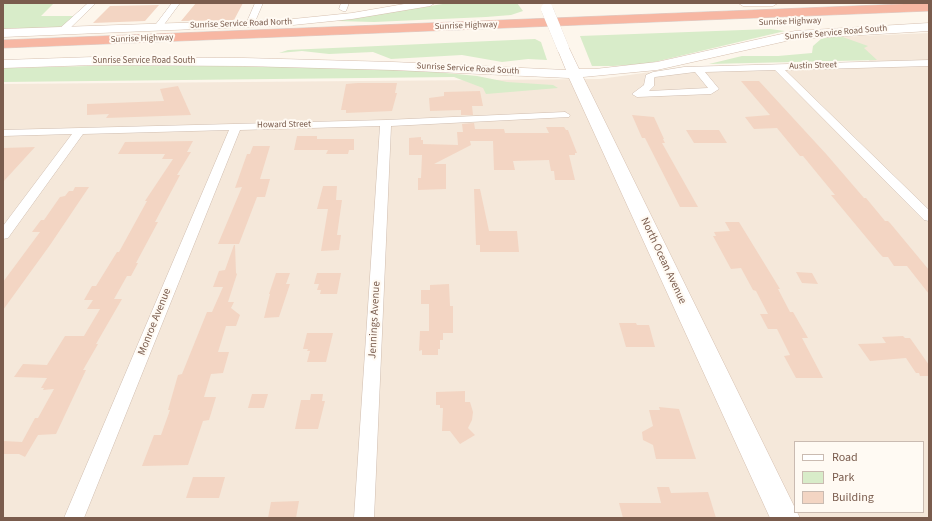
<!DOCTYPE html>
<style>
body{margin:0}
#map{position:relative;width:932px;height:521px;overflow:hidden;background:#fdf6ec;font-family:"Source Sans 3",sans-serif}
canvas{display:block}
.frame{position:absolute;inset:0;border:4px solid #7a5c4d;pointer-events:none}
.legend{position:absolute;left:794px;top:441px;width:130px;height:72px;box-sizing:border-box;background:#fffaf3;border:1px solid #cabbb1;margin:0;padding:5px 7px;list-style:none;font-size:12px;color:#7a5c4d}
.legend li{display:flex;align-items:center;gap:8px;height:20px}
.legend b{width:20px;border:1px solid #cabbb1}
</style>
<div id="map">
<canvas width="932" height="521"></canvas>
<div class="frame"></div>
<ul class="legend">
<li><b style="height:5px;background:#fff"></b>Road</li>
<li><b style="height:11px;background:#d8ecc9"></b>Park</li>
<li><b style="height:11px;background:#f3d5c3"></b>Building</li>
</ul>
</div>
<script>
const g = document.querySelector('canvas').getContext('2d');
g.lineJoin = 'round';
function paint(path, color) { g.fillStyle = color; g.fill(path, 'evenodd'); }
const shape = rows => new Path2D(rows.map(r => 'M' + r).join(''));
function stroke(path, color, width, dash) { g.strokeStyle = color; g.lineWidth = width; g.lineCap = dash ? 'butt' : 'round'; g.setLineDash(dash || []); g.stroke(path); }
function label(font, color, halo, rows, align = 'center') {
  g.font = font + ' "Source Sans 3",sans-serif'; g.lineWidth = 4; g.setLineDash([]); g.textBaseline = 'middle'; g.strokeStyle = halo; g.fillStyle = color; for (const [text, x, y, turn = 0] of rows) {
    g.save(); g.translate(x, y); g.rotate((+turn || 0) * Math.PI / 180); g.textAlign = isNaN(turn) ? turn : align; if (halo) g.strokeText(text, 0, 0); g.fillText(text, 0, 0); g.restore();
  }
}
paint(shape([
 [929,33,929,518,3,518,3,84,600,79,687,67,871,62,838,37],
 [795,442,923,442,923,512,795,512]
]), '#f5e8da');
paint(shape([
 [3,3,54,3,41,16,74,16,65,25,57,28,3,29],
 [449,3,517,3,523,11,511,15,486,17,374,22,336,21],
 [770,29,785,31,646,64,613,66,592,66,580,36],
 [837,35,868,46,864,48,877,60,709,64,742,56,778,56,812,53,813,46,821,39],
 [535,39,541,42,547,60,528,59,502,62,462,55,391,59,373,52,329,54,302,51,279,53,288,50],
 [133,65,394,68,477,76,507,82,553,85,558,88,486,94,483,88,454,77,3,82,3,68]
]), '#d8ecc9');
paint(shape([
 [196,3,243,3,234,20,181,21],
 [159,5,145,21,93,23,110,6],
 [741,81,759,81,827,155,864,198,866,198,885,221,888,221,890,223,929,270,929,294,907,266,894,266,888,257,883,257,880,254,831,195,835,195,803,156,800,156,777,128,754,129,745,117,770,115],
 [358,83,397,83,395,93,397,93,392,111,346,113,346,110,341,110,346,84],
 [178,86,191,115,106,118,109,114,87,115,87,104,164,101,160,89],
 [480,91,483,106,472,106,473,115,461,115,461,110,430,111,429,98,444,96,444,92],
 [632,115,654,117,664,139,663,139,665,143,662,143,698,207,680,207,645,138,642,138],
 [474,123,475,129,504,129,505,133,549,133,546,127,564,127,566,130,568,130,577,153,575,153,575,155,569,155,575,180,555,180,554,171,551,171,549,160,513,161,515,170,494,170,493,141,470,141,471,145,434,164,446,164,446,189,418,190,418,178,421,178,422,155,409,155,409,138,421,137,421,140,423,140,423,144,458,145,457,132,463,132,462,124],
 [686,130,719,130,727,143,694,143],
 [297,136,317,136,317,139,354,139,354,150,349,150,348,154,326,154,328,150,294,150],
 [193,141,187,152,191,152,177,175,180,175,155,222,158,222,136,263,138,263,131,276,127,276,114,299,122,299,96,344,98,344,83,370,86,370,56,434,38,435,25,457,19,454,3,454,3,441,22,442,35,418,38,418,54,389,43,390,44,388,41,388,47,378,14,377,23,364,47,365,65,336,84,336,100,309,87,309,93,300,84,300,92,286,96,286,117,252,119,252,147,201,145,201,173,159,162,159,165,154,118,154,125,142],
 [253,146,270,146,260,179,270,179,265,197,257,197,239,244,218,244,242,187,235,188,247,154,250,154],
 [35,147,3,182,3,148],
 [323,186,337,186,336,200,342,200,337,235,341,235,339,250,321,251,328,209,317,209],
 [75,187,89,187,50,245,3,310,3,282,40,232,32,232,41,220,44,220,60,197,65,196,69,191,73,191],
 [474,189,480,189,489,231,517,231,519,252,480,252,480,245,476,245],
 [725,222,739,222,780,289,778,289,790,312,793,312,808,338,802,338,823,378,796,378,784,356,790,355,777,329,768,329,760,314,768,314,756,291,753,290,741,268,731,269,713,236,716,236,714,232,730,231],
 [234,245,235,245,236,273,237,274,228,302,234,302,231,308,240,315,236,326,226,326,218,352,229,352,223,373,211,374,204,397,216,397,209,420,203,421,188,465,142,466,154,435,161,435,170,410,168,410,178,375,182,374,207,312,212,312,223,287,213,287,219,271,225,270],
 [796,272,812,273,818,284,802,283],
 [276,273,290,273,286,284,290,284,279,317,264,318,270,294,269,294],
 [317,273,341,273,337,294,320,294,321,290,317,290,319,284,314,284],
 [449,284,450,306,453,306,453,333,443,333,443,340,440,340,440,349,438,349,438,355,422,355,422,350,419,351,420,331,429,331,429,304,421,304,421,290,430,290,430,285],
 [619,323,636,323,637,325,649,325,655,347,626,347],
 [307,333,333,333,326,362,307,362,310,351,307,351,308,349,303,349],
 [903,336,905,338,910,338,929,365,929,376,920,376,919,373,916,373,906,358,870,361,858,344,886,343,882,337],
 [465,391,465,402,470,402,473,412,472,420,468,428,475,435,460,444,450,431,442,431,443,408,440,408,440,405,436,405,436,392],
 [252,394,268,394,264,408,248,408],
 [311,394,323,394,322,401,325,401,318,429,295,429,301,400,310,400],
 [659,407,679,409,696,459,656,459,653,445,643,440,642,432,653,426,649,410,660,410],
 [193,477,225,477,219,498,186,498],
 [657,487,669,487,671,493,708,492,716,518,623,518,619,503,661,503],
 [299,501,296,518,268,518,271,502]
]), '#f3d5c3');
const street = shape([
 [88,3,96,3,65,33,59,33,58,31,59,29,88,3],
 [172,3,180,3,160,30,154,30,153,28,172,3],
 [255,3,263,3,254,24,250,26,247,26,246,24,255,3],
 [341,3,349,3,346,11,343,11,339,9,341,3],
 [929,60,929,66,785,70,929,210,929,221,924,220,775,70,705,72,719,89,711,94,637,97,632,94,644,85,646,75,653,72,684,67,929,60],
 [695,72,708,88,649,91,654,86,654,78,655,77,695,72],
 [565,112,570,115,569,117,391,126,374,518,354,518,380,126,240,130,84,518,64,518,229,130,83,134,8,238,3,239,3,226,72,134,3,136,3,130,386,120,565,112]
]);
const secondary = shape([
 [410,3,435,3,430,6,352,19,293,25,3,37,3,29,293,19,352,13,410,3],
 [738,3,778,3,773,6,743,6,738,3],
 [929,23,929,31,795,39,657,70,583,77,795,508,795,512,797,512,800,518,770,518,569,78,393,70,244,66,94,65,3,68,3,60,94,57,244,58,393,62,566,70,557,48,559,45,563,44,567,45,569,48,579,69,595,69,657,62,795,31,929,23]
]);
const highway = shape([
 [929,3,929,11,3,48,3,40,929,3]
]);
stroke(street, '#d1beb0', 1);
stroke(secondary, '#d6c0b0', 1);
stroke(highway, '#dad1cd', 1);
paint(street, '#fff');
paint(secondary, '#fff');
paint(highway, '#f7b7a3');
const secondaryBridge = shape([
 [547,9,563,48]
]);
stroke(secondaryBridge, '#d6c0b0', 12, []);
stroke(secondaryBridge, '#fff', 12);
label('9px', '#7a5c4d', '#fffaf3', [
 ["Sunrise Highway",790,22,-2],
 ["Sunrise Service Road North",241,24,-2],
 ["Sunrise Highway",466,26,-2],
 ["Sunrise Service Road South",836,33,-5],
 ["Sunrise Highway",142,39,-2],
 ["Sunrise Service Road South",144,61],
 ["Austin Street",813,66,-2],
 ["Sunrise Service Road South",468,69,3],
 ["Howard Street",284,125,-1]
]);
label('11px', '#7a5c4d', '#fffaf3', [
 ["North Ocean Avenue",663,261,65],
 ["Jennings Avenue",375,320,-87],
 ["Monroe Avenue",155,322,-68]
]);
</script>
